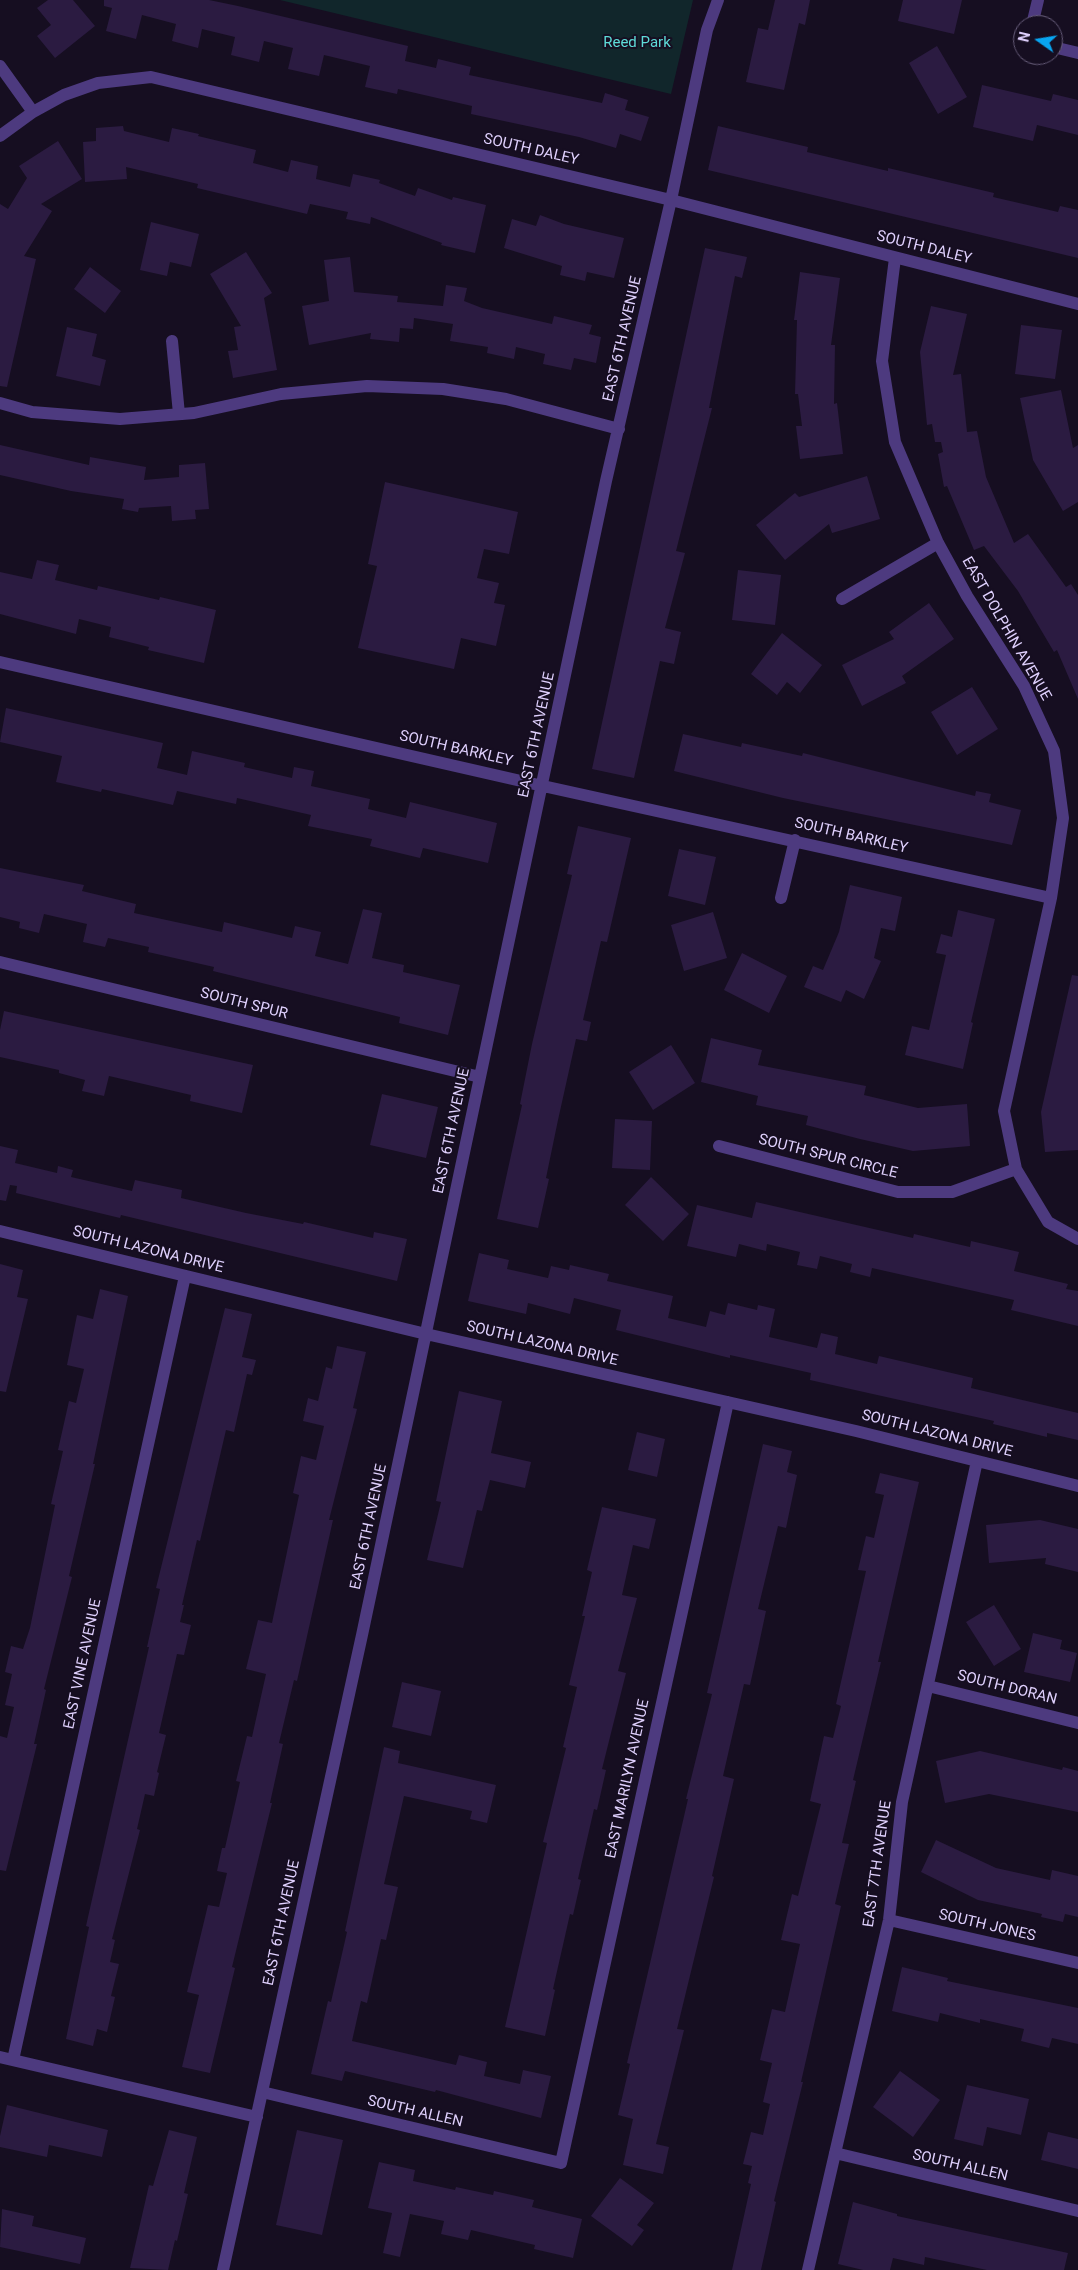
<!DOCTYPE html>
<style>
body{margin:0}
#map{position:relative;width:1078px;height:2270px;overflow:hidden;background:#160e21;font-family:Roboto,sans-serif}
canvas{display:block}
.north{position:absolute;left:1013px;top:15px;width:50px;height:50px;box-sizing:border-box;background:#160e21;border:1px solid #665c79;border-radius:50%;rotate:283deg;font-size:14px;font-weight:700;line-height:20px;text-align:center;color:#dfd0fd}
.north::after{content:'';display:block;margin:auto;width:18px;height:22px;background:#08a5f1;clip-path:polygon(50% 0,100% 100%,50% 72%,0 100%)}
</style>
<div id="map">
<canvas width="1078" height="2270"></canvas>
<div class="north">N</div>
</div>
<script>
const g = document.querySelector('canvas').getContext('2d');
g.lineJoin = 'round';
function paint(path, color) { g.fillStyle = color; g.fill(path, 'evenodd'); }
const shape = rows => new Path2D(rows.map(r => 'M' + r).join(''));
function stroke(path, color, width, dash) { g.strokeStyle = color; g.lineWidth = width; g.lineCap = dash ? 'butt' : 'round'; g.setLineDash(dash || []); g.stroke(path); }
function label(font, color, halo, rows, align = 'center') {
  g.font = font + ' Roboto,sans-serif'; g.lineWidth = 4; g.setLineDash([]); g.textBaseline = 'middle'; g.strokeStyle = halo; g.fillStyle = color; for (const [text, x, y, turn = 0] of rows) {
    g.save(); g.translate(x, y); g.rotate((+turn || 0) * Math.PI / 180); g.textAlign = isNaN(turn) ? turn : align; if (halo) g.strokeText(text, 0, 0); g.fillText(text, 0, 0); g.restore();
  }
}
paint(shape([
 [280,0,693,0,671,94]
]), '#11262b');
paint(shape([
 [48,0,73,0,95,26,55,58,37,36,51,25,37,8],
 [104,0,209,0,238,6,408,46,405,61,436,68,438,59,471,67,469,75,602,103,605,93,628,100,625,110,649,117,641,141,620,134,616,148,579,137,471,114,472,106,398,89,397,94,365,87,370,66,324,55,319,76,288,69,293,48,264,41,259,62,231,55,235,37,202,29,198,48,172,41,176,24,142,15,136,39,106,31,112,8,104,6],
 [775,0,810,0,805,25,799,23,784,90,746,82,758,28,768,30],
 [903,0,962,0,954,34,898,21],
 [937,46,967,97,938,114,909,63],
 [982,85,1051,101,1053,94,1078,100,1078,135,1037,125,1033,141,973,127],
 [123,126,124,131,169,142,172,128,199,134,198,136,256,150,253,163,288,172,291,160,318,166,316,179,350,187,353,174,380,180,379,183,415,196,418,188,452,200,453,197,486,205,475,253,441,245,442,243,371,217,370,224,346,219,348,212,310,204,307,214,197,188,198,184,126,167,127,179,85,182,83,142,96,141,96,128],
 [718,126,808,147,807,152,888,171,888,168,994,193,993,197,1058,212,1060,206,1078,210,1078,258,708,170],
 [58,141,82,179,41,204,52,211,24,256,36,259,7,387,0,386,0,204,8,209,27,178,19,166],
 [540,215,564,224,624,238,614,278,587,272,585,281,560,275,562,266,504,248,512,219,536,226],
 [151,222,199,234,191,267,170,262,167,276,140,270],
 [705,248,747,257,742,278,735,276,709,408,712,408,676,551,685,553,665,628,681,632,674,664,660,661,634,778,592,769],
 [246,252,272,293,264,298,277,370,233,378,228,351,238,350,234,327,241,326,210,274],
 [350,257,354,292,398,296,397,302,443,306,446,285,467,288,464,301,482,308,552,324,554,316,592,325,589,334,601,337,596,363,574,358,571,370,543,364,545,354,516,347,514,359,487,353,488,347,450,341,453,324,414,318,413,329,400,328,399,342,370,339,371,333,309,345,302,306,329,301,324,260],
 [90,267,121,291,105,313,74,289],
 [800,272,840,278,831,345,835,345,834,404,837,403,843,454,800,459,796,426,802,426,798,394,795,394,797,320,794,320],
 [931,306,967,314,953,375,961,374,967,432,977,431,986,477,1014,543,1028,534,1066,587,1071,584,1078,595,1078,699,1057,650,1054,652,1018,591,984,546,974,550,947,486,944,487,938,454,943,452,941,442,935,442,932,424,927,425,920,352],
 [1021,325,1062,330,1055,379,1015,374],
 [67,327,97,334,92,356,106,360,100,386,56,376],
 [1061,390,1073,448,1078,445,1078,502,1063,511,1033,460,1020,398],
 [0,445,89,465,90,457,146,467,144,480,179,477,179,465,205,463,209,509,195,510,196,519,172,521,171,506,139,508,138,512,122,509,124,499,71,491,0,475],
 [867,476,880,519,832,533,829,524,785,560,756,525,795,493,799,497],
 [385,482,518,512,509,554,484,549,477,578,499,583,494,603,505,605,496,646,461,638,454,669,358,648,377,566,368,564],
 [37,560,59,565,55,580,97,590,98,586,159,600,160,597,216,610,204,663,148,650,149,647,109,637,111,627,79,619,76,634,0,614,0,572,32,579],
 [738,570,781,575,775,625,732,620],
 [929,603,954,639,902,676,906,683,862,706,842,665,894,639,889,632],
 [782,633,822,665,800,693,787,682,777,695,751,674],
 [972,687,998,729,957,755,931,712],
 [6,708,163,743,157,768,187,775,192,751,245,763,244,767,292,778,294,767,314,771,311,786,370,799,368,809,406,818,410,802,497,823,488,863,423,848,420,858,370,846,372,839,308,826,311,815,237,798,236,804,177,791,173,805,102,789,101,792,56,782,62,756,0,742],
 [683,734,741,747,742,743,802,756,803,753,975,796,976,791,991,794,989,802,1021,810,1012,845,783,798,674,771],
 [578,826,631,838,607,942,601,941,583,1020,591,1022,587,1041,576,1039,558,1120,546,1178,549,1179,538,1228,497,1219,522,1105,520,1104,532,1044,572,875,567,874],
 [679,849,716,857,705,905,668,896],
 [0,868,84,885,82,891,136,904,134,913,222,932,224,922,292,938,295,926,321,932,315,956,348,964,363,909,382,913,372,958,404,965,403,972,460,985,448,1035,399,1023,400,1017,213,971,214,967,148,952,149,947,108,938,105,947,83,942,87,924,44,914,39,933,19,928,20,922,0,917],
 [850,885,902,897,895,931,881,928,874,958,881,961,864,999,846,990,841,1002,804,987,813,966,823,970,839,932],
 [958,910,995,919,971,1022,973,1023,963,1069,905,1055,912,1026,929,1030,946,955,936,953,941,934,952,937],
 [713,912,727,958,684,971,671,925],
 [742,953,787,976,769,1013,724,990],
 [1072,975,1078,976,1078,1150,1045,1152,1041,1112],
 [4,1011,253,1065,242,1113,190,1101,191,1095,109,1076,104,1096,82,1091,85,1080,59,1073,59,1070,0,1057,0,1030],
 [711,1038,762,1050,758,1065,866,1086,864,1095,918,1108,967,1104,970,1146,913,1151,860,1139,806,1125,808,1116,756,1105,758,1096,701,1082],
 [671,1045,695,1083,653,1110,629,1072],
 [382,1094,438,1107,426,1158,370,1145],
 [615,1119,652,1121,650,1170,612,1168],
 [0,1146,18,1150,15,1163,57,1173,58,1166,73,1170,71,1177,132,1191,135,1180,182,1190,181,1198,246,1213,303,1224,304,1222,373,1238,374,1232,407,1239,397,1281,121,1215,120,1218,16,1193,17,1186,10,1185,6,1201,0,1200],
 [651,1177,689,1214,663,1241,625,1205],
 [756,1202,913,1238,914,1234,970,1247,971,1241,1019,1252,1014,1271,1068,1284,1066,1289,1078,1291,1078,1326,1011,1310,1014,1300,872,1268,870,1277,850,1272,852,1264,820,1256,817,1269,797,1265,800,1252,767,1244,766,1251,739,1244,736,1257,687,1246,697,1205,752,1218],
 [479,1253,509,1260,507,1269,548,1278,551,1266,569,1270,570,1265,609,1274,607,1281,673,1296,668,1318,706,1327,710,1311,725,1315,728,1303,757,1310,758,1305,775,1309,769,1337,817,1348,821,1333,838,1337,835,1354,877,1364,879,1356,973,1378,971,1388,1078,1413,1078,1440,1047,1433,1047,1437,993,1424,994,1421,810,1380,811,1373,730,1355,730,1358,616,1330,621,1310,574,1298,570,1314,528,1303,526,1314,468,1301],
 [0,1264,23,1270,17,1297,28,1299,6,1392,0,1391],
 [100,1289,128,1296,93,1464,95,1464,69,1576,72,1577,44,1689,46,1690,34,1744,37,1744,6,1871,0,1870,0,1736,7,1738,14,1707,5,1705,12,1674,5,1672,11,1646,23,1649,30,1628,55,1505,51,1504,63,1451,58,1450,69,1401,76,1403,84,1369,67,1365,77,1315,93,1319],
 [225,1308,252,1314,242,1357,256,1360,252,1375,247,1374,234,1432,226,1430,200,1541,197,1540,182,1605,184,1605,180,1622,191,1625,184,1655,177,1654,159,1733,166,1735,157,1772,159,1773,154,1796,145,1794,137,1829,140,1830,112,1939,115,1940,110,1962,119,1964,111,1996,115,1997,107,2032,97,2029,93,2046,66,2039,89,1927,86,1926,149,1647,147,1647,160,1589,156,1588],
 [337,1346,366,1352,353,1408,357,1409,329,1520,333,1520,297,1681,294,1680,279,1743,283,1744,270,1803,272,1803,232,1967,235,1968,210,2073,182,2067,199,1995,187,1992,208,1905,219,1907,227,1873,217,1871,222,1848,225,1848,240,1782,236,1781,247,1736,252,1737,266,1674,246,1669,258,1620,272,1623,299,1495,293,1493,301,1456,316,1460,324,1426,303,1421,308,1398,318,1401,326,1367,332,1369],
 [459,1391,502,1401,491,1453,531,1462,525,1488,490,1480,482,1511,477,1510,463,1568,427,1560,441,1502,436,1501],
 [637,1432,665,1439,657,1477,628,1470],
 [763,1444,792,1451,787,1472,797,1475,786,1528,778,1526,758,1609,766,1611,756,1658,750,1685,744,1684,723,1776,734,1779,712,1876,714,1877,677,2029,684,2030,656,2144,669,2147,663,2174,623,2165,633,2119,618,2115,630,2064,627,2063,688,1799,686,1799,712,1694,707,1693],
 [880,1473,919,1482,878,1662,881,1662,853,1780,856,1781,842,1843,849,1844,835,1904,841,1906,801,2082,803,2082,774,2201,776,2202,761,2270,732,2270,751,2184,748,2183,752,2166,743,2164,751,2132,763,2135,770,2104,763,2102,772,2063,760,2060,772,2009,785,2012,800,1944,781,1940,792,1894,798,1896,821,1804,810,1801,824,1736,833,1738,841,1706,836,1704,866,1571,858,1570,866,1536,874,1538,884,1495,875,1493],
 [602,1507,656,1519,649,1549,633,1545,622,1595,637,1598,618,1671,626,1673,602,1769,606,1770,597,1810,594,1809,578,1879,581,1880,573,1915,570,1914,553,1989,555,1990,545,2036,505,2027,547,1843,543,1842,566,1748,563,1747,577,1687,569,1685,585,1616,582,1616,592,1572,587,1570],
 [1040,1520,1078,1529,1078,1572,1045,1564,1046,1558,989,1563,986,1525],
 [994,1605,1021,1649,994,1666,966,1622],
 [1033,1633,1062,1640,1060,1649,1077,1653,1070,1682,1024,1672],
 [402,1682,441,1691,431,1736,392,1727],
 [384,1747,400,1751,398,1763,496,1785,487,1823,470,1819,472,1811,404,1796,384,1884,398,1887,386,1940,381,1939,367,2003,361,2001,352,2041,456,2065,459,2055,487,2062,484,2076,520,2084,523,2070,551,2076,541,2118,436,2090,435,2092,345,2071,342,2081,311,2074,328,2001,331,2002,347,1932,345,1931],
 [980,1751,1062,1770,1063,1767,1078,1771,1078,1812,989,1794,945,1803,936,1761],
 [936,1840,996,1868,1050,1880,1052,1870,1078,1876,1078,1917,1065,1914,1063,1922,1041,1917,1042,1914,978,1900,921,1872],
 [902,1967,948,1978,947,1981,1078,2008,1078,2044,1052,2038,1049,2048,1021,2041,1024,2029,980,2019,980,2023,940,2013,938,2022,892,2011],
 [900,2071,940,2100,913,2137,873,2107],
 [967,2085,1029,2099,1021,2135,987,2127,983,2146,954,2139],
 [7,2105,108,2130,102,2157,49,2145,47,2157,0,2147,0,2136],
 [169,2130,197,2137,184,2193,188,2194,177,2241,175,2240,168,2270,130,2268,149,2185,153,2186],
 [297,2130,343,2140,322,2235,276,2225],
 [1048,2132,1078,2139,1078,2169,1041,2160],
 [379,2162,415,2170,413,2181,455,2190,456,2187,493,2195,494,2191,534,2200,532,2207,582,2219,573,2258,534,2249,535,2245,471,2230,468,2240,441,2234,444,2221,410,2214,400,2257,383,2253,392,2213,368,2208],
 [620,2178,654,2203,637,2225,644,2230,632,2246,591,2216],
 [853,2202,897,2214,897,2216,1068,2253,1064,2270,987,2270,925,2257,924,2265,893,2258,890,2270,863,2270,838,2264],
 [2,2209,34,2216,32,2226,86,2238,80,2264,0,2247]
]), '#2b1b41');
stroke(shape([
 [1032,25,1038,0],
 [1053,47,1078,53],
 [0,66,33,112],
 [0,136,33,112,64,95,98,83,151,77,671,200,1078,304],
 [895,258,882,361,895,442,938,543,967,596,1024,686,1054,751,1063,818,1051,898,1004,1111,1016,1169,1048,1222,1078,1239],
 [172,341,179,414],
 [0,403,32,412,120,419,194,413,281,394,367,386,443,389,506,399,619,429],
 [842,599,938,543],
 [0,662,543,786,1051,898],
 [781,898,795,840],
 [0,962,480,1077],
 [719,1146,898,1192,952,1192,1016,1169],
 [0,1231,426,1334,856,1431,1078,1486],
 [928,1686,1078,1723],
 [889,1920,1078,1963],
 [0,2057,257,2117],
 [13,2060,185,1276],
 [262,2092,561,2163,728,1402],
 [835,2153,1078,2211],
 [223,2270,362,1635,606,481,671,200,707,30,718,0],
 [808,2270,889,1920,902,1802,977,1461]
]), '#4d3a7f', 12);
label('15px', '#5edbd8', '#160e21', [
 ["Reed Park",637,43]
]);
label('15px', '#dfd0fd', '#160e21', [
 ["SOUTH DALEY",531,150,13],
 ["SOUTH DALEY",924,248,14],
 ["EAST 6TH AVENUE",623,339,-77],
 ["EAST DOLPHIN AVENUE",1006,629,60],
 ["EAST 6TH AVENUE",537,735,-78],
 ["SOUTH BARKLEY",456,749,13],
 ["SOUTH BARKLEY",851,836,13],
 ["SOUTH SPUR",244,1004,14],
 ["EAST 6TH AVENUE",452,1131,-78],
 ["SOUTH SPUR CIRCLE",828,1157,14],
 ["SOUTH LAZONA DRIVE",148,1250,14],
 ["SOUTH LAZONA DRIVE",542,1344,13],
 ["SOUTH LAZONA DRIVE",937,1434,14],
 ["EAST 6TH AVENUE",369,1527,-78],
 ["EAST VINE AVENUE",83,1664,-78],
 ["SOUTH DORAN",1007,1688,14],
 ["EAST MARILYN AVENUE",628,1779,-78],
 ["EAST 7TH AVENUE",878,1864,-82],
 ["EAST 6TH AVENUE",282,1923,-78],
 ["SOUTH JONES",987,1926,13],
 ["SOUTH ALLEN",415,2112,13],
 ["SOUTH ALLEN",960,2166,13]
]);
</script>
